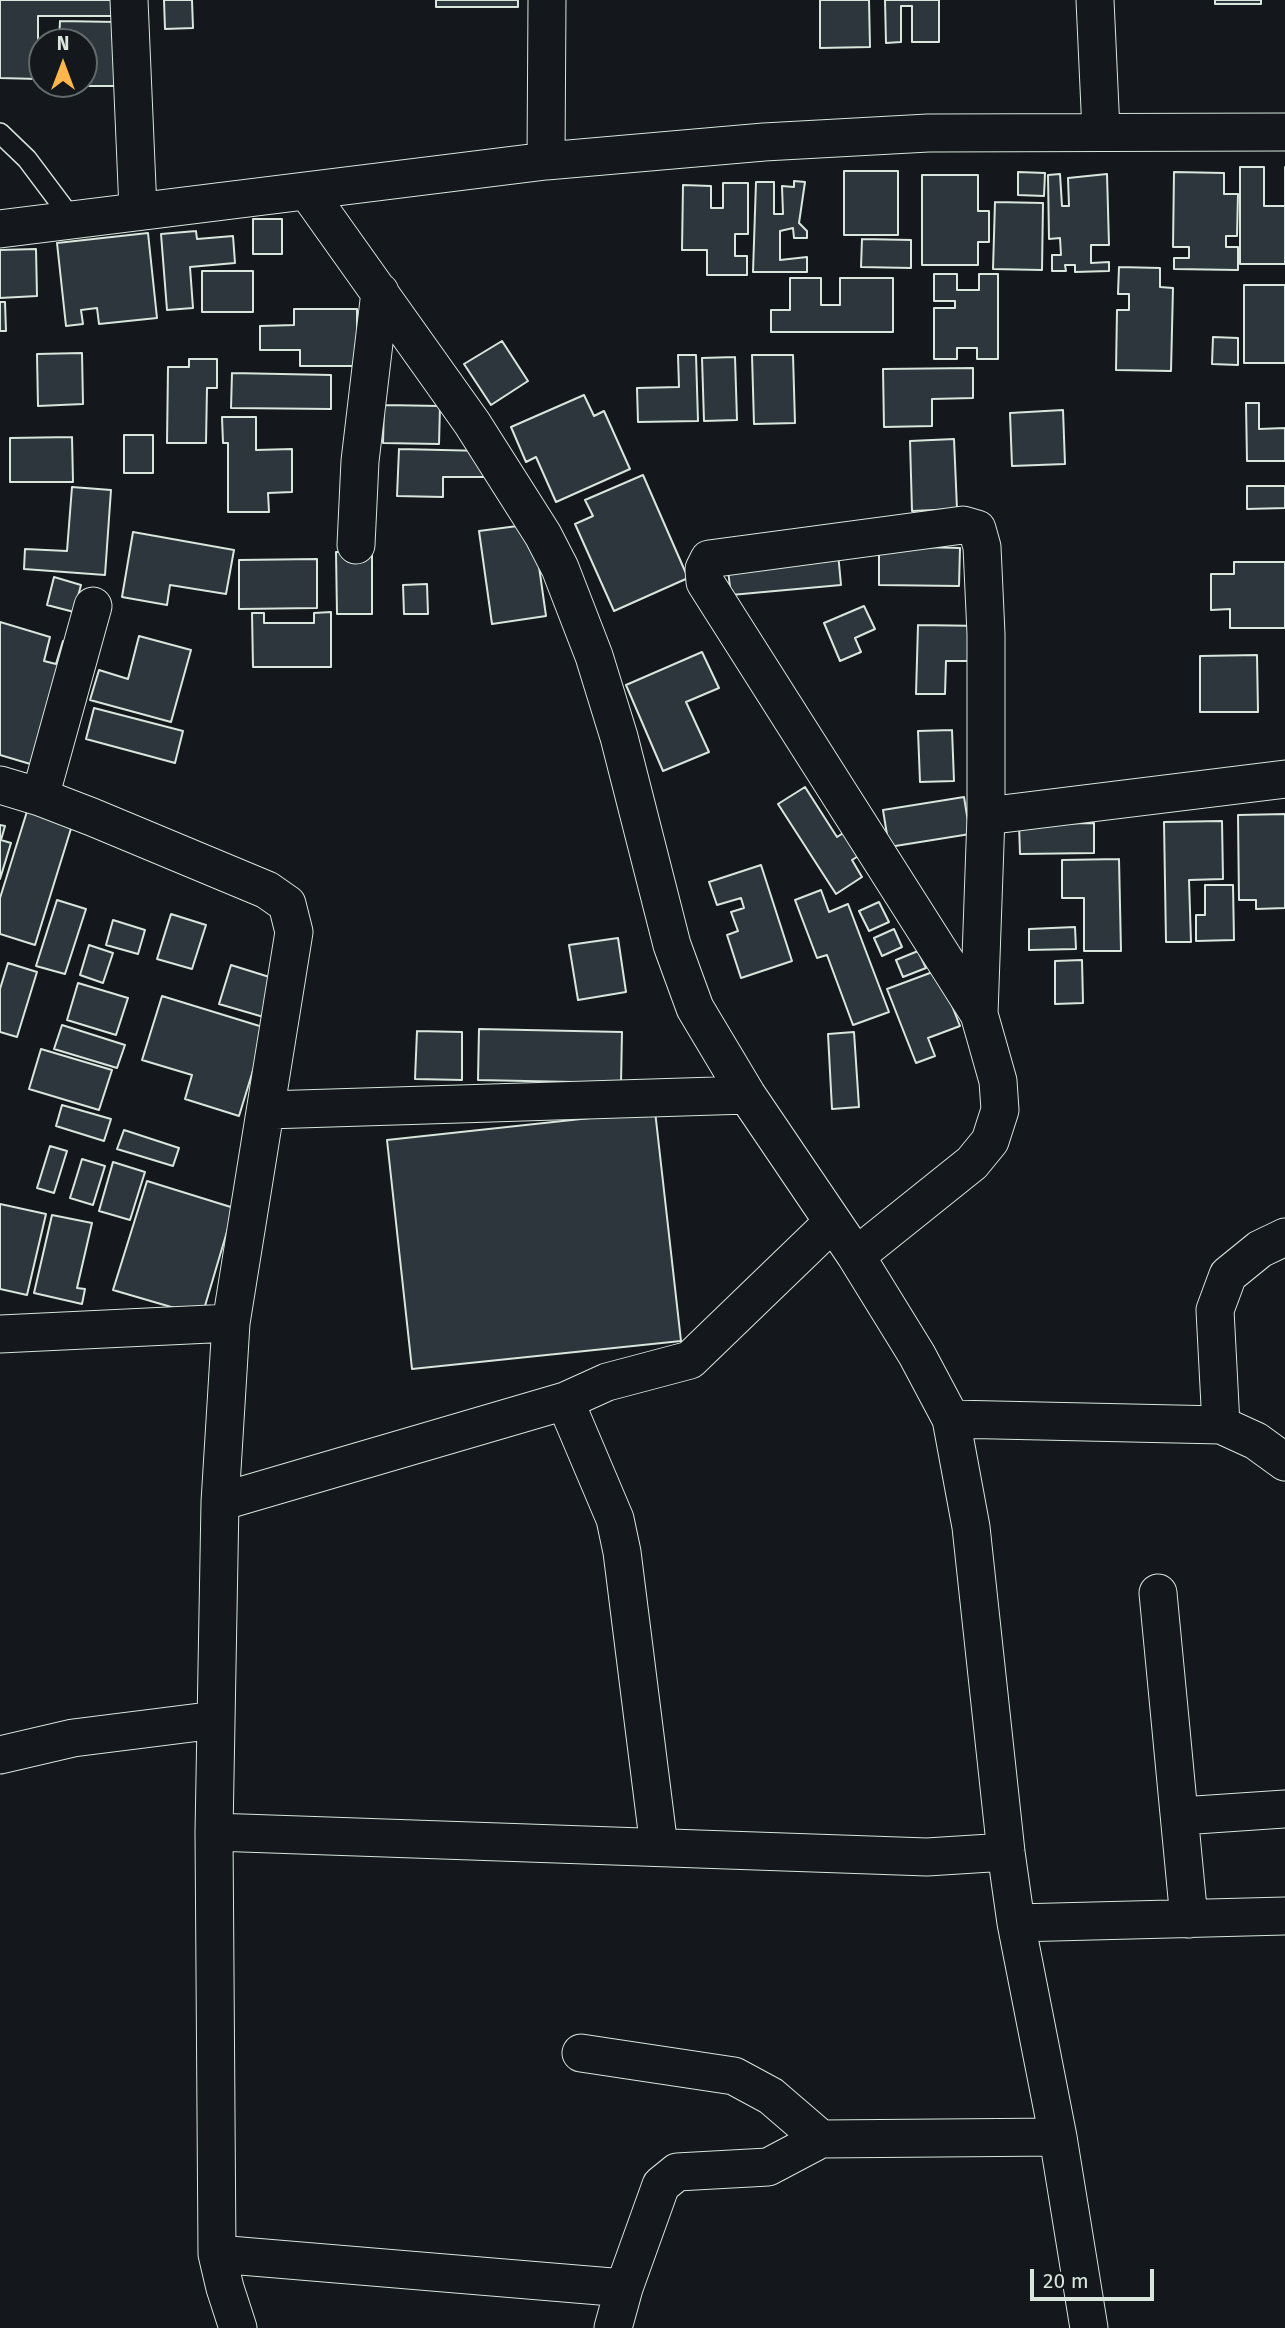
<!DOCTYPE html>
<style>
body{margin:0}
#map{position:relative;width:1285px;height:2328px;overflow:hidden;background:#14181c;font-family:"Fira Sans",sans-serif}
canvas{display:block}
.north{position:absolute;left:28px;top:28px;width:70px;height:70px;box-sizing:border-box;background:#14181c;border:2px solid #626a69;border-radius:50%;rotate:0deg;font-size:19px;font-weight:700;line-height:28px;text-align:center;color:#d8e6dc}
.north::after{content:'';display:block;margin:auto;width:24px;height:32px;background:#ffb74d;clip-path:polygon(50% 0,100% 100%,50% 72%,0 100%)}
.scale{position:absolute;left:1030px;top:2269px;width:124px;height:32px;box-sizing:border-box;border:4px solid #d8e6dc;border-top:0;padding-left:9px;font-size:21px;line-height:24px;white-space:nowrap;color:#d8e6dc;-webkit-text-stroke:5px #14181c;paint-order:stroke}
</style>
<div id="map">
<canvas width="1285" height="2328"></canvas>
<div class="north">N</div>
<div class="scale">20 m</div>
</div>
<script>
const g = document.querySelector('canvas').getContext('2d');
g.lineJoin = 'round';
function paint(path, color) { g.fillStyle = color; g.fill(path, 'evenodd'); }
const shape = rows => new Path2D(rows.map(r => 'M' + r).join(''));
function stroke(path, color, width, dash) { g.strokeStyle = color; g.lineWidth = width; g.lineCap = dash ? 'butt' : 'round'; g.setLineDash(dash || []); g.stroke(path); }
const building = shape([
 [0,0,115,0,115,16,38,16,38,79,0,78,0,0],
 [164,0,192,0,193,28,165,29,164,0],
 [436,0,518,0,518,7,436,7,436,0],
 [820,0,869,0,870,47,820,48,820,0],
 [885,0,939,0,939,42,912,42,912,6,901,6,901,42,886,43,885,0],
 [1215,0,1261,0,1261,4,1215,4,1215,0],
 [60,21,117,22,117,86,59,86,59,84,84,84,84,42,59,42,60,21],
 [1240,167,1264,167,1264,206,1285,206,1285,167,1285,264,1240,264,1240,167],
 [844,171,898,171,898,235,844,235,844,171],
 [1018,172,1045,173,1044,196,1018,195,1018,172],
 [1174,172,1224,173,1224,194,1238,194,1237,236,1226,236,1226,247,1238,247,1238,270,1174,269,1174,258,1189,258,1189,247,1173,247,1174,172],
 [1060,174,1062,206,1069,206,1068,178,1107,174,1109,245,1091,245,1091,263,1109,262,1109,271,1075,272,1075,265,1065,265,1066,271,1052,271,1052,255,1061,255,1060,238,1049,239,1048,175,1060,174],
 [922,175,978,175,978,211,989,211,989,242,978,242,978,265,922,265,922,175],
 [794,181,805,182,799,223,807,231,807,238,794,238,793,228,780,231,780,260,807,257,807,272,753,272,756,182,774,182,774,214,783,214,782,186,794,187,794,181],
 [723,183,748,183,748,234,735,234,735,256,747,256,747,275,707,275,707,250,682,250,683,185,711,186,711,208,723,208,723,183],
 [995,202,1043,203,1042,270,993,269,995,202],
 [253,219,282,219,282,254,253,254,253,219],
 [196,231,197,239,233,236,235,263,190,267,193,308,167,310,161,234,196,231],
 [148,233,157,318,99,324,97,308,81,310,83,324,66,326,57,243,148,233],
 [862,239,911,240,911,268,861,267,862,239],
 [36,249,37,296,0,298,0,250,36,249],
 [1119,267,1160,268,1160,287,1173,288,1171,371,1116,370,1117,310,1129,310,1129,294,1118,294,1119,267],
 [202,271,253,271,253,312,202,312,202,271],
 [934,274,957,274,957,290,979,290,979,274,998,274,998,359,977,359,977,348,957,348,957,359,934,359,934,308,955,308,955,301,934,301,934,274],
 [790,278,821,278,821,305,840,305,840,278,893,278,893,332,771,332,771,310,790,310,790,278],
 [1244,285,1285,285,1285,363,1244,363,1244,285],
 [0,302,5,302,6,331,0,331,0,302],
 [294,309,357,309,357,366,300,366,300,350,260,350,260,326,294,325,294,309],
 [1213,337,1238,338,1238,365,1212,364,1213,337],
 [502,341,528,381,491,405,464,364,502,341],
 [82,353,83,404,38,406,37,354,82,353],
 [678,355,696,355,698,421,638,422,637,388,679,387,678,355],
 [752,355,793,355,795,423,754,424,752,355],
 [735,357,737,420,704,421,702,358,735,357],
 [189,359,217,359,217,388,207,388,206,443,167,443,168,367,189,367,189,359],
 [973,368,973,398,932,399,932,426,884,427,883,369,973,368],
 [232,373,331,375,331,409,231,408,232,373],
 [584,395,594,416,604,411,630,469,556,502,536,457,526,462,511,427,584,395],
 [1246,403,1259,403,1259,429,1285,428,1285,461,1247,461,1246,403],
 [384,405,440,406,439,444,383,443,384,405],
 [1063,410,1065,464,1012,466,1010,413,1063,410],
 [222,417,256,417,256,450,292,449,292,492,268,493,269,512,228,512,228,443,223,443,222,417],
 [124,435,153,435,153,473,124,473,124,435],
 [72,437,73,482,10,482,10,438,72,437],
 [954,439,957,509,912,511,910,441,954,439],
 [399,449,485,451,485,477,443,477,443,497,397,496,399,449],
 [643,475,688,578,614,611,575,524,593,516,585,500,643,475],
 [1247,486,1285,486,1285,508,1247,509,1247,486],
 [72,487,111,490,105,575,24,569,25,549,67,551,72,487],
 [533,524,546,616,492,624,479,531,533,524],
 [133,532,234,550,226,594,170,585,167,605,122,597,133,532],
 [879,546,960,548,959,586,879,585,879,546],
 [372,551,372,614,337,614,336,552,372,551],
 [838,553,841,585,731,595,727,562,838,553],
 [317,559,317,608,239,609,239,560,317,559],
 [1234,562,1285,562,1285,628,1230,628,1230,609,1211,610,1211,574,1234,574,1234,562],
 [54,577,81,585,74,612,47,605,54,577],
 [427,584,428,614,404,614,403,585,427,584],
 [864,606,875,629,855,638,861,652,840,661,824,623,864,606],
 [331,612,331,667,253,667,252,613,264,613,264,623,314,623,314,613,331,612],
 [0,622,50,637,44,661,56,664,63,641,73,643,37,766,0,755,0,622],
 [918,625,984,626,984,661,946,661,945,694,916,694,918,625],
 [139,636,191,650,171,722,90,700,99,670,128,679,139,636],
 [702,652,719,688,686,702,709,752,663,771,626,685,702,652],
 [1257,655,1258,712,1200,712,1200,656,1257,655],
 [94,708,183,731,175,763,86,739,94,708],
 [952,730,954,781,920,782,918,731,952,730],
 [805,787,837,837,856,825,871,848,852,860,862,877,836,894,778,804,805,787],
 [964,797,970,834,889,847,883,810,964,797],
 [29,805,74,819,35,945,0,934,0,898,29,805],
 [1285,814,1285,908,1256,909,1256,900,1239,900,1238,815,1285,814],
 [1222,821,1223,879,1189,880,1191,942,1166,942,1164,822,1222,821],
 [1094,823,1094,853,1020,854,1019,824,1094,823],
 [0,825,5,826,1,840,11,843,0,879,0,825],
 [1119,859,1121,951,1084,951,1084,898,1062,898,1062,860,1119,859],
 [761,865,792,961,741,978,727,935,738,931,731,912,744,908,741,898,717,905,709,882,761,865],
 [1205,885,1233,885,1234,940,1196,941,1196,915,1205,915,1205,885],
 [821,890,829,912,848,904,889,1012,853,1025,827,955,817,958,795,900,821,890],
 [57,900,86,909,65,974,36,966,57,900],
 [879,902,889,922,869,931,859,911,879,902],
 [171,914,206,925,192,969,157,959,171,914],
 [113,920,145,930,138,954,106,945,113,920],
 [1075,927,1076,949,1029,950,1029,929,1075,927],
 [894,929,902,947,882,956,874,938,894,929],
 [618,938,626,992,578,1000,569,945,618,938],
 [89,945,113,953,103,983,80,975,89,945],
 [918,951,926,968,903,977,896,960,918,951],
 [1082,960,1083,1003,1055,1004,1055,961,1082,960],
 [8,963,37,972,17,1037,0,1032,0,989,8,963],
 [231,965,279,980,267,1018,219,1004,231,965],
 [938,970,960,1026,928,1038,935,1056,916,1063,887,989,938,970],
 [78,983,128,998,116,1035,67,1020,78,983],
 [162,996,266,1028,239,1116,185,1099,192,1075,142,1060,162,996],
 [62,1025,125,1045,117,1068,54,1049,62,1025],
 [479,1029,622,1032,621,1083,478,1080,479,1029],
 [417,1031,462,1032,462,1080,415,1079,417,1031],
 [854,1032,859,1107,832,1109,828,1034,854,1032],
 [41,1049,112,1070,99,1110,29,1089,41,1049],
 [62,1105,111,1119,104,1141,56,1126,62,1105],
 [655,1111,681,1341,412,1369,387,1140,655,1111],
 [124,1130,179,1148,173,1166,117,1149,124,1130],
 [50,1146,67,1151,54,1193,37,1188,50,1146],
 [82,1159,105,1166,93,1205,70,1198,82,1159],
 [113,1162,145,1172,130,1220,99,1211,113,1162],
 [147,1181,234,1208,202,1316,113,1290,147,1181],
 [0,1204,46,1214,27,1295,0,1289,0,1204],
 [52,1215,92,1223,77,1288,85,1289,82,1304,34,1293,52,1215]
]);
paint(building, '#2c363c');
stroke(building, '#d8e6dc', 2);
const lane = shape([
 [0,133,27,159,72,219]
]);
const street = shape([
 [129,0,138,210],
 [1095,0,1101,131],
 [546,161,547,0],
 [307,191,472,423,543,535,560,568,594,656,619,737,672,945,695,1008,747,1095,856,1256,917,1355,951,1419,971,1527,1006,1852,1016,1923,1058,2137,1089,2328],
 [0,229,546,161,764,142,928,133,1285,132],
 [356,545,360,461,380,292],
 [0,785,40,797,92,817,267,890,287,904,294,932,231,1323,220,1502,214,1832,217,2254,225,2288,238,2328],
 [40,797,93,606],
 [986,816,1285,779],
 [267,1110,747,1095],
 [856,1256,972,1163,990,1141,1000,1110,998,1081,979,1014,705,582,704,569,709,559,963,525,977,529,982,547,986,634,986,816,979,1014],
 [0,1334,231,1323],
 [565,1401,615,1519,622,1552,659,1847],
 [951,1419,1221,1425,1256,1441,1285,1462],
 [1221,1425,1215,1310,1228,1275,1260,1249,1285,1237],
 [220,1502,565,1401,607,1382,690,1360,833,1222],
 [1158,1593,1189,1919],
 [0,1755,73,1738,216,1720],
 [1181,1816,1285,1809],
 [214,1832,927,1857,1006,1852],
 [1016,1923,1285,1916],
 [581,2053,734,2076,771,2096,821,2139],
 [217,2254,624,2288],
 [613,2328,624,2288,661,2185,677,2172,768,2167,821,2139,1058,2137]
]);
stroke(lane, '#d8e6dc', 22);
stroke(street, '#d8e6dc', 39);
stroke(lane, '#14181c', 19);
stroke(street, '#14181c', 37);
</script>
